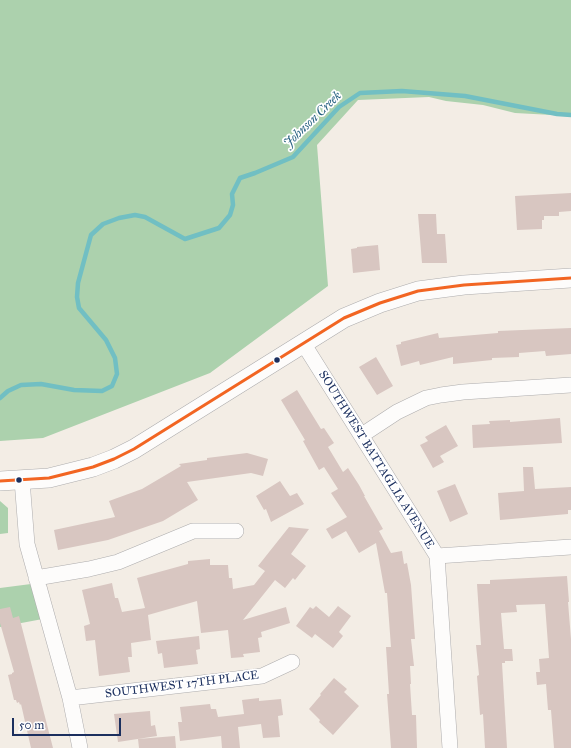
<!DOCTYPE html>
<style>
body{margin:0}
#map{position:relative;width:571px;height:748px;overflow:hidden;background:#f3ede5;font-family:"IM FELL Great Primer",serif}
canvas{display:block}
.scale{position:absolute;left:12px;top:718px;width:109px;height:18px;box-sizing:border-box;border:2px solid #1b2f5e;border-top:0;padding-left:5px;font-size:12px;line-height:14px;white-space:nowrap;color:#1b2f5e;-webkit-text-stroke:3px #fff;paint-order:stroke}
</style>
<div id="map">
<canvas width="571" height="748"></canvas>
<div class="scale">50 m</div>
</div>
<script>
const g = document.querySelector('canvas').getContext('2d');
g.lineJoin = 'round';
function paint(path, color) { g.fillStyle = color; g.fill(path, 'evenodd'); }
const shape = rows => new Path2D(rows.map(r => 'M' + r).join(''));
function stroke(path, color, width, dash) { g.strokeStyle = color; g.lineWidth = width; g.lineCap = dash ? 'butt' : 'round'; g.setLineDash(dash || []); g.stroke(path); }
function label(font, color, halo, rows, align = 'center') {
  g.font = font + ' "IM FELL Great Primer",serif'; g.lineWidth = 3.5; g.setLineDash([]); g.textBaseline = 'middle'; g.strokeStyle = halo; g.fillStyle = color; for (const [text, x, y, turn = 0] of rows) {
    g.save(); g.translate(x, y); g.rotate((+turn || 0) * Math.PI / 180); g.textAlign = isNaN(turn) ? turn : align; if (halo) g.strokeText(text, 0, 0); g.fillText(text, 0, 0); g.restore();
  }
}
paint(shape([
 [0,0,571,0,571,116,515,113,483,105,446,101,429,97,358,100,317,145,328,286,210,373,43,438,0,441],
 [0,501,8,508,8,533,0,534],
 [31,584,48,618,0,627,0,588]
]), '#acd1ad');
stroke(shape([
 [0,398,8,391,21,385,41,384,74,390,102,391,112,386,117,374,115,358,106,340,79,308,77,297,78,283,91,235,103,224,119,218,135,215,145,217,185,239,219,228,230,215,233,205,232,194,240,178,255,173,293,157,339,107,360,93,402,91,465,96,557,114,571,115]
]), '#71bfc3', 4.5);
paint(shape([
 [571,193,571,211,559,212,559,216,544,216,544,220,542,220,542,229,517,230,515,196],
 [418,214,436,214,437,234,445,234,447,263,422,263],
 [378,245,380,270,353,273,351,249,357,248,357,247],
 [571,328,571,354,546,356,545,351,519,353,519,357,492,358,492,360,453,364,453,357,420,365,419,361,401,366,396,345,401,344,401,342,438,333,439,338,498,333,498,331],
 [376,357,393,386,377,395,359,367],
 [297,390,321,429,324,428,334,443,328,447,343,472,348,468,359,485,365,496,364,496,383,529,379,531,391,553,402,551,404,564,407,563,411,585,415,639,411,639,414,666,410,666,411,684,410,684,412,715,416,715,417,748,391,748,387,694,389,694,386,647,391,647,387,593,385,593,376,543,359,553,346,531,332,539,326,529,347,517,331,493,338,489,324,467,319,470,303,441,305,440,281,400],
 [560,418,562,443,473,448,472,425,490,424,489,421,510,420,510,422],
 [446,425,458,446,440,456,444,462,433,468,420,445,428,441,425,437],
 [247,453,268,459,263,476,251,473,187,482,198,500,163,521,108,540,58,550,54,530,115,517,109,501,142,489,181,466,179,464,207,460,207,458],
 [523,467,533,467,535,489,571,487,571,510,568,510,568,514,500,520,498,493,524,491],
 [280,481,290,496,297,493,304,504,271,522,266,509,264,510,256,496],
 [455,484,468,514,450,522,437,491],
 [289,527,309,529,291,554,306,566,295,580,293,578,285,588,275,580,243,620,286,607,290,623,261,632,262,637,258,638,260,652,243,654,244,657,231,658,228,630,201,633,197,601,148,615,151,640,131,643,132,657,128,657,130,672,99,676,95,640,86,641,84,626,90,624,82,590,112,583,115,598,118,598,122,612,145,608,137,578,188,564,188,561,210,559,210,565,228,565,229,578,232,578,233,589,254,585,265,571,258,566],
 [567,576,569,602,568,602,571,639,571,748,554,748,551,710,548,710,546,684,537,685,536,672,540,672,539,659,549,658,545,604,516,605,517,612,501,613,504,649,512,649,513,661,505,661,505,663,502,663,507,748,485,748,483,714,480,715,477,676,479,675,476,645,481,645,477,584,490,584,490,580],
 [316,606,329,617,338,606,351,616,339,632,343,636,333,648,315,634,312,638,296,626,310,607,313,609],
 [10,607,13,618,19,616,53,748,31,748,21,704,20,705,19,702,17,703,16,700,14,700,8,675,12,674,12,673,14,672,0,623,0,609],
 [199,636,200,649,196,650,198,664,164,668,162,653,158,654,156,641],
 [334,678,347,689,344,692,359,706,333,735,319,722,320,720,309,709,321,695,320,694],
 [259,698,259,701,281,699,283,715,278,716,280,737,263,738,261,724,238,727,240,748,222,748,221,736,180,741,178,722,182,722,180,707,210,704,211,709,216,709,218,717,244,714,242,700],
 [150,711,151,726,155,725,157,736,118,742,114,714],
 [175,736,176,748,139,748,138,739]
]), '#d8c6c1');
const minor = shape([
 [303,343,437,556,450,748],
 [362,435,397,412,426,398,441,395,463,392,571,385],
 [22,480,27,544,70,698,80,748],
 [437,556,571,547],
 [36,578,89,569,118,562,193,531,236,531],
 [70,698,262,676,292,662]
]);
const tertiary = shape([
 [0,481,49,478,93,467,114,459,134,449,344,318,380,303,418,291,464,285,571,278]
]);
stroke(minor, '#adacad', 16);
stroke(tertiary, '#adacad', 20);
stroke(minor, '#fdfcfb', 15);
stroke(tertiary, '#fdfcfb', 19);
stroke(shape([
 [0,481,49,478,93,467,114,459,134,449,344,318,380,303,418,291,464,285,571,278]
]), '#f26522', 3);
for (const [x, y, r, color] of [
 [277,360,3.5,"#1b2f5e"],
 [19,480,3.5,"#1b2f5e"]
]) { const dot = new Path2D(); dot.arc(x, y, r, 0, 2 * Math.PI); g.fillStyle = color; g.fill(dot); stroke(dot, '#fff', 1.5); }
label('12px', '#1b2f5e', '#fff', [
 ["SOUTHWEST BATTAGLIA AVENUE",376,460,58],
 ["SOUTHWEST 17TH PLACE",182,685,-7]
]);
label('italic 13px', '#276181', '#fff', [
 ["Johnson Creek",313,120,-44]
]);
</script>
